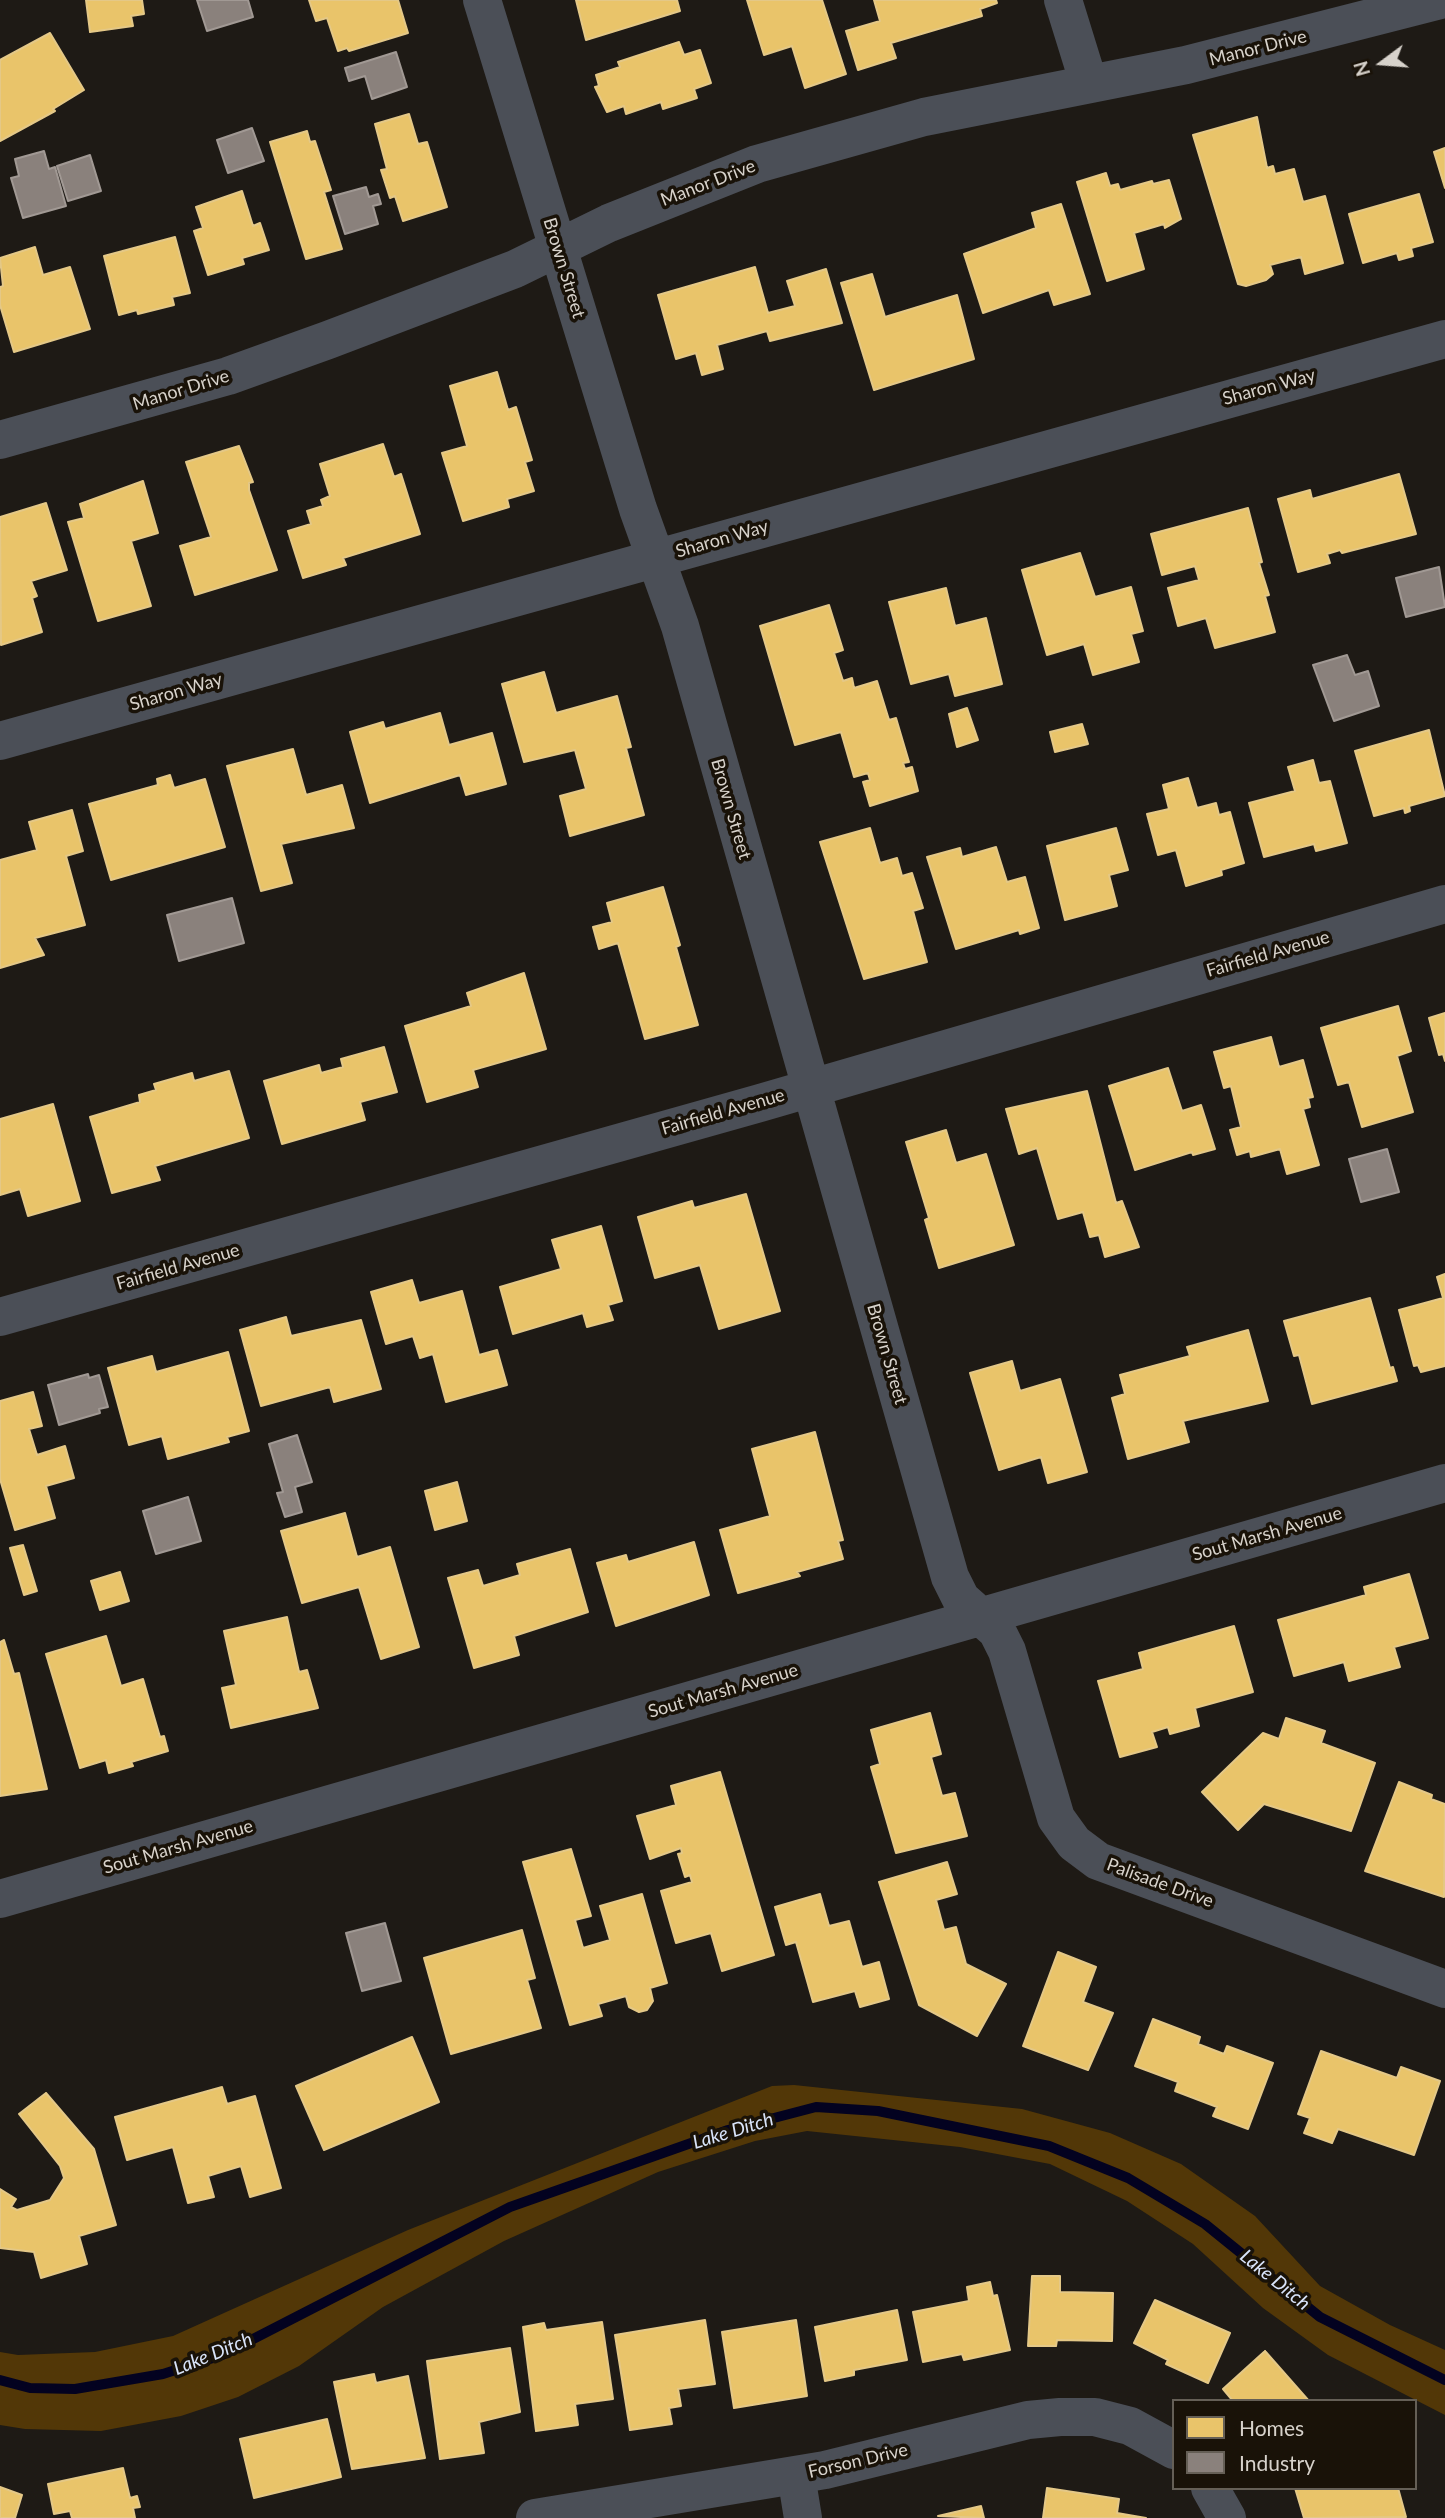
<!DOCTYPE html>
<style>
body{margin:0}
#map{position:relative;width:1445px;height:2518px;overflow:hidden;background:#1e1a15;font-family:Lato,sans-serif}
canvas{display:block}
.legend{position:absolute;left:1172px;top:2399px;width:245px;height:91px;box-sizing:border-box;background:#191208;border:2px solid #655f56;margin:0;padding:9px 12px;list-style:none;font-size:21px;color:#d7d2cb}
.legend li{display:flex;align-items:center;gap:14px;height:35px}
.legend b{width:35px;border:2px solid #655f56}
.north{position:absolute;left:1347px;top:28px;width:70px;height:70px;-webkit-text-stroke:5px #191208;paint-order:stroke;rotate:254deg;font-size:19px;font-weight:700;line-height:28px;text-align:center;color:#d7d2cb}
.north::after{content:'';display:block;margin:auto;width:24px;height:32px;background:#d7d2cb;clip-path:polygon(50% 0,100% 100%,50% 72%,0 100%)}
</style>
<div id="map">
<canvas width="1445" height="2518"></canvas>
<ul class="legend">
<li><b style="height:19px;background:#e9c46a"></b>Homes</li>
<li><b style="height:19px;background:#8a817c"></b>Industry</li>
</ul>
<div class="north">N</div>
</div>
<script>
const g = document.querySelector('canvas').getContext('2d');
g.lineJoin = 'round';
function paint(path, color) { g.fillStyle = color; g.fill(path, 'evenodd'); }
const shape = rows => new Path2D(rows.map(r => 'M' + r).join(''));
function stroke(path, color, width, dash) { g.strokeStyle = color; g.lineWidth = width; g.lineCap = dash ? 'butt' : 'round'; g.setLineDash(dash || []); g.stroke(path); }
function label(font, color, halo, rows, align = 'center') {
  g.font = font + ' Lato,sans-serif'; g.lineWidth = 7; g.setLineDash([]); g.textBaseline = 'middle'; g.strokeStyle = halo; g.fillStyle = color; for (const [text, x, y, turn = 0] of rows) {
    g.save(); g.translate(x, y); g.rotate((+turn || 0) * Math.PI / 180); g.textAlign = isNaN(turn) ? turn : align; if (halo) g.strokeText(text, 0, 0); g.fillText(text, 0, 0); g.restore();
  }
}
paint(shape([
 [794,2085,1022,2109,1110,2133,1181,2164,1255,2216,1320,2286,1390,2325,1445,2350,1445,2415,1328,2355,1263,2308,1193,2244,1127,2201,1050,2164,960,2147,807,2131,755,2141,658,2172,504,2241,383,2307,299,2366,238,2397,181,2416,101,2431,25,2429,0,2425,0,2352,18,2355,95,2352,173,2336,408,2230,772,2086]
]), '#523707');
const homes = shape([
 [86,0,142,0,144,14,131,16,133,26,90,32,86,0],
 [309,0,398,0,408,33,349,51,347,48,338,51,327,18,316,21,309,0],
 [576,0,677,0,680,11,586,40,576,0],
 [747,0,822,0,846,74,805,88,792,46,764,55,747,0],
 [874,0,996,0,997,3,980,9,982,16,891,43,896,58,858,70,846,31,880,21,874,0],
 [50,33,84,90,53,109,55,111,0,141,0,60,50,33],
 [679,42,684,55,700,50,711,83,694,89,697,98,663,109,661,102,626,114,624,106,607,112,595,87,599,86,596,75,620,67,618,62,679,42],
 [409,114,418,144,427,142,447,207,403,221,395,196,390,198,381,170,387,169,375,124,409,114],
 [1257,117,1267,168,1273,166,1275,174,1294,169,1303,202,1325,196,1343,263,1305,274,1301,257,1270,265,1273,274,1266,280,1246,286,1238,284,1193,135,1257,117],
 [307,131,310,142,315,141,331,190,324,192,342,249,306,259,270,142,307,131],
 [1445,148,1445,188,1434,152,1445,148],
 [1106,173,1110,186,1118,184,1120,190,1152,181,1153,184,1169,180,1181,219,1165,228,1164,224,1134,233,1144,269,1107,281,1077,182,1106,173],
 [242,191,253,226,260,223,269,250,242,258,244,264,208,275,194,231,203,228,196,207,242,191],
 [1419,194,1433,242,1411,248,1413,256,1399,260,1397,253,1363,263,1349,214,1419,194],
 [1061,204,1090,294,1054,305,1049,290,983,313,964,254,1036,228,1032,213,1061,204],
 [175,237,190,293,172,297,174,305,138,314,137,310,119,315,104,256,175,237],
 [35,247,43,275,70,267,90,329,14,352,0,305,0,287,3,286,0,258,35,247],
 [755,267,768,313,795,306,787,281,826,269,842,323,770,341,767,331,717,345,723,369,702,375,696,353,676,359,658,295,755,267],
 [872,274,885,317,957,295,974,359,874,390,841,283,872,274],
 [497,372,508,410,516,407,532,460,525,462,534,491,507,499,509,507,463,521,442,453,467,446,450,386,497,372],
 [383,444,394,477,401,474,420,534,343,558,346,565,303,578,288,531,311,524,307,511,323,506,321,500,330,496,320,464,383,444],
 [239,446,253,482,249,483,249,490,277,570,195,595,180,546,211,537,186,462,239,446],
 [1399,474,1416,534,1342,553,1340,550,1327,554,1330,563,1298,572,1278,499,1310,490,1312,499,1399,474],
 [143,481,158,533,131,541,151,606,98,621,68,522,84,518,80,504,143,481],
 [46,503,67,570,31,581,37,596,32,598,42,632,1,645,0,517,46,503],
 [1248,508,1262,562,1259,563,1269,595,1265,596,1275,632,1215,648,1206,618,1178,626,1168,588,1199,580,1195,566,1162,575,1151,534,1248,508],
 [1080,553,1095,597,1131,587,1143,631,1131,634,1139,662,1093,675,1084,644,1047,655,1022,570,1080,553],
 [946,588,955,626,986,618,1002,684,955,696,949,674,911,684,889,602,946,588],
 [829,605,843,650,834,653,843,681,852,678,854,688,877,681,889,720,896,718,909,762,903,763,905,769,912,767,918,791,870,806,863,782,870,780,868,773,854,777,841,732,795,745,760,626,829,605],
 [544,672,556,713,617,696,631,747,626,748,644,815,570,836,560,796,586,789,575,750,524,762,502,684,544,672],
 [967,708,978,740,957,747,949,714,967,708],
 [440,713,449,745,492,733,506,784,466,795,460,775,370,803,350,732,383,722,385,729,440,713],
 [1082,724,1088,744,1055,752,1050,732,1082,724],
 [1429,730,1445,796,1409,806,1410,811,1405,813,1404,808,1374,816,1355,751,1429,730],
 [293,749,306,795,342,785,354,828,281,844,292,883,261,891,227,766,293,749],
 [1313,760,1319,783,1330,781,1347,843,1316,851,1314,844,1264,857,1249,803,1295,791,1288,767,1313,760],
 [170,775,174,788,205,779,225,847,111,880,89,804,158,785,157,779,170,775],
 [1188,778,1197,808,1216,803,1219,815,1230,812,1244,863,1221,870,1222,875,1186,886,1176,850,1158,855,1147,814,1169,809,1163,785,1188,778],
 [72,810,83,851,66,856,85,925,35,938,44,955,0,968,0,860,37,850,29,822,72,810],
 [870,828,880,863,897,858,902,876,912,873,923,908,913,911,927,962,864,979,820,842,870,828],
 [1116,828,1128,870,1109,875,1117,906,1065,920,1047,846,1116,828],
 [996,847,1007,882,1025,877,1039,928,1020,934,1019,930,956,949,927,857,960,848,962,857,996,847],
 [663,887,680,945,676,947,698,1025,645,1039,618,943,599,949,593,927,612,922,607,903,663,887],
 [524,973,546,1049,473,1070,478,1087,427,1102,405,1026,471,1006,467,993,524,973],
 [1398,1006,1411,1051,1397,1056,1413,1112,1362,1127,1349,1082,1338,1085,1321,1028,1398,1006],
 [1445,1013,1445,1061,1443,1054,1439,1055,1429,1018,1445,1013],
 [1271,1037,1279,1067,1303,1060,1313,1097,1308,1098,1310,1107,1303,1109,1319,1165,1287,1174,1280,1149,1251,1157,1250,1151,1237,1155,1230,1130,1241,1127,1231,1086,1224,1088,1214,1052,1271,1037],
 [384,1047,397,1092,360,1102,365,1120,282,1144,264,1081,319,1065,321,1073,343,1067,341,1059,384,1047],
 [1168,1068,1182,1111,1201,1105,1215,1149,1193,1155,1192,1152,1135,1170,1109,1086,1168,1068],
 [229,1071,249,1138,155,1166,160,1180,112,1193,90,1117,140,1102,139,1095,156,1090,154,1084,192,1073,194,1081,229,1071],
 [1087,1091,1116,1203,1122,1201,1139,1247,1105,1257,1099,1235,1090,1237,1083,1212,1058,1219,1037,1148,1019,1154,1006,1109,1087,1091],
 [53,1104,80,1201,28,1216,20,1189,0,1195,0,1119,53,1104],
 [946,1130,956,1163,986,1154,1014,1245,939,1268,925,1220,929,1218,906,1142,946,1130],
 [746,1194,780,1311,719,1329,700,1265,655,1278,638,1217,692,1201,694,1208,746,1194],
 [601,1226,622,1301,608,1305,613,1320,587,1327,583,1313,513,1334,500,1287,561,1269,552,1240,601,1226],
 [1445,1274,1445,1366,1421,1372,1418,1365,1414,1366,1399,1310,1443,1298,1437,1277,1445,1274],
 [412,1280,419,1303,462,1291,479,1355,497,1350,507,1385,446,1402,433,1354,420,1358,413,1336,386,1344,371,1292,412,1280],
 [1370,1298,1390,1368,1393,1367,1397,1381,1312,1404,1299,1355,1294,1356,1284,1321,1370,1298],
 [286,1317,291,1336,361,1320,381,1389,334,1402,330,1387,261,1406,240,1330,286,1317],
 [1248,1330,1268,1401,1183,1421,1189,1442,1128,1459,1112,1398,1125,1394,1120,1375,1190,1356,1187,1347,1248,1330],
 [228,1352,249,1431,227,1437,229,1442,168,1459,162,1436,129,1445,108,1368,152,1356,156,1372,228,1352],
 [1012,1361,1020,1391,1060,1379,1087,1472,1048,1483,1041,1457,999,1470,970,1373,1012,1361],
 [33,1392,42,1426,29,1429,37,1455,65,1446,74,1478,46,1486,55,1518,15,1530,0,1479,0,1401,33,1392],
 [815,1432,843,1540,838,1541,843,1559,797,1572,800,1576,738,1593,720,1530,770,1516,752,1449,815,1432],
 [457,1482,467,1521,435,1530,425,1491,457,1482],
 [345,1513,357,1557,390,1547,419,1647,381,1659,359,1587,302,1603,281,1531,345,1513],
 [694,1542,709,1595,616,1626,597,1563,626,1555,628,1562,694,1542],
 [23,1545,37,1591,24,1595,10,1548,23,1545],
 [570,1549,588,1612,514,1636,519,1655,474,1668,448,1578,478,1570,483,1586,520,1575,517,1564,570,1549],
 [120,1572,129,1601,100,1610,91,1581,120,1572],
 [1409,1574,1428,1638,1394,1647,1400,1667,1349,1681,1344,1662,1294,1676,1278,1620,1366,1595,1364,1587,1409,1574],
 [287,1617,299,1672,307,1670,318,1708,231,1728,222,1688,236,1685,224,1631,287,1617],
 [1234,1626,1253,1692,1195,1708,1199,1726,1170,1734,1168,1727,1152,1732,1157,1747,1120,1757,1098,1681,1143,1669,1139,1653,1234,1626],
 [106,1636,121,1686,143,1679,160,1737,164,1736,168,1751,131,1762,133,1766,109,1773,106,1760,80,1768,46,1654,106,1636],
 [4,1640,14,1674,19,1673,47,1789,0,1796,0,1642,4,1640],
 [930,1713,941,1754,931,1757,942,1796,955,1793,967,1836,896,1853,871,1767,880,1764,871,1730,930,1713],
 [1286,1718,1325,1731,1321,1743,1375,1763,1351,1831,1264,1804,1238,1830,1202,1792,1263,1733,1279,1739,1286,1718],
 [720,1772,774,1955,722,1971,711,1933,676,1943,661,1891,692,1882,690,1875,685,1877,678,1854,682,1853,681,1848,650,1859,637,1816,676,1805,671,1786,720,1772],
 [1399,1782,1432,1795,1431,1799,1445,1804,1444,1897,1365,1871,1399,1782],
 [571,1849,591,1916,575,1920,583,1948,610,1940,600,1906,642,1894,667,1983,650,1988,653,2001,647,2010,639,2012,629,2007,626,1996,598,2004,602,2016,570,2025,523,1862,571,1849],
 [947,1862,957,1894,936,1900,944,1930,956,1927,966,1964,1006,1984,977,2036,919,2005,879,1882,947,1862],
 [820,1894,829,1926,849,1921,862,1967,879,1962,889,1999,860,2007,855,1991,813,2002,796,1942,786,1945,775,1907,820,1894],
 [522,1930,535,1978,527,1980,541,2028,451,2054,424,1958,522,1930],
 [1058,1952,1096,1967,1083,2002,1113,2013,1088,2070,1023,2046,1058,1952],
 [1153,2019,1200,2037,1198,2044,1224,2054,1227,2046,1273,2063,1248,2129,1213,2116,1217,2107,1175,2091,1178,2082,1135,2066,1153,2019],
 [412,2037,439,2102,324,2150,296,2086,412,2037],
 [1321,2051,1397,2078,1401,2067,1440,2081,1414,2155,1338,2129,1332,2143,1304,2133,1310,2118,1298,2114,1321,2051],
 [222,2087,227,2104,255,2096,281,2188,250,2197,241,2166,208,2176,214,2197,188,2203,173,2147,127,2160,115,2117,222,2087],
 [46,2093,94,2149,116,2225,79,2236,87,2264,41,2278,34,2252,0,2248,0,2189,16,2199,11,2207,17,2210,50,2200,64,2178,60,2166,19,2114,46,2093],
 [1032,2276,1060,2276,1060,2292,1113,2293,1112,2341,1057,2340,1056,2346,1028,2346,1032,2276],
 [990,2282,993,2296,997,2295,1010,2350,964,2360,962,2354,923,2362,913,2312,969,2301,967,2287,990,2282],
 [1155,2300,1230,2333,1208,2383,1166,2364,1168,2360,1134,2343,1155,2300],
 [897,2310,907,2360,854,2370,854,2375,825,2381,815,2327,897,2310],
 [705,2320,715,2384,678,2389,681,2406,669,2408,672,2424,630,2430,615,2335,705,2320],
 [796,2320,807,2396,734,2408,722,2332,796,2320],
 [602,2322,613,2399,575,2404,578,2425,536,2431,523,2327,544,2323,546,2330,602,2322],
 [510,2348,520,2412,479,2422,484,2453,440,2459,427,2361,510,2348],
 [1265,2351,1309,2401,1233,2401,1223,2389,1265,2351],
 [374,2374,376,2383,408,2376,425,2458,352,2469,334,2382,374,2374],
 [327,2419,341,2477,254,2498,240,2439,327,2419],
 [123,2468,130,2498,137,2496,140,2507,133,2508,135,2518,72,2518,70,2511,54,2514,48,2484,123,2468],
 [0,2487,22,2495,15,2518,0,2518,0,2487],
 [1047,2488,1119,2499,1117,2513,1146,2518,1043,2518,1047,2488],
 [1295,2488,1398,2488,1406,2517,1304,2518,1295,2488],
 [981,2506,984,2518,938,2516,981,2506]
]);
paint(homes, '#e9c46a');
stroke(homes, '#e4c887', 2);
const industry = shape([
 [197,0,248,0,253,17,207,31,197,0],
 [396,52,407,87,372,99,365,76,349,81,345,68,396,52],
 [252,128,264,161,228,173,217,140,252,128],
 [44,151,49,169,55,167,66,206,23,218,11,178,19,176,15,159,44,151],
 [90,155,101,191,68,201,57,166,90,155],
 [366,187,369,197,378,194,381,204,373,206,378,224,345,234,333,196,366,187],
 [1439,567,1445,607,1406,617,1396,578,1439,567],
 [1347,655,1355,675,1368,671,1379,706,1334,721,1313,665,1347,655],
 [232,898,244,943,179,961,167,915,232,898],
 [1387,1149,1399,1192,1361,1202,1349,1159,1387,1149],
 [88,1374,89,1378,99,1375,108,1407,99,1409,100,1413,59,1425,48,1385,88,1374],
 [297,1435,312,1482,295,1487,302,1512,285,1517,277,1493,283,1492,269,1444,297,1435],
 [188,1497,201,1541,156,1554,143,1511,188,1497],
 [385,1923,401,1981,362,1991,346,1933,385,1923]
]);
paint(industry, '#8a817c');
stroke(industry, '#a19994', 2);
stroke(shape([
 [0,2380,30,2388,75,2389,163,2374,222,2355,510,2207,728,2130,816,2107,878,2111,1049,2146,1128,2178,1205,2224,1320,2317,1445,2380]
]), '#030220', 10);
stroke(shape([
 [482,0,638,509,680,626,950,1577,961,1599,997,1631,1007,1651,1056,1818,1074,1843,1098,1861,1445,1989],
 [1063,0,1089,84],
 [0,440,228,376,328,340,515,269,609,223,757,164,924,117,1186,65,1440,0],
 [0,741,1445,339],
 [0,1317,760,1103,1445,904],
 [0,1899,1445,1483],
 [796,2475,803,2518],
 [1210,2488,1227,2518],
 [535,2518,825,2470,1028,2420,1060,2417,1095,2417,1130,2426,1174,2450]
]), '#4b4f57', 38);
label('18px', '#d7d2cb', '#191208', [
 ["Manor Drive",1258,48,-14],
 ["Manor Drive",708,183,-21],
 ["Brown Street",564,268,73],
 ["Sharon Way",1269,387,-15],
 ["Manor Drive",181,390,-17],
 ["Sharon Way",722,539,-16],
 ["Sharon Way",176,692,-16],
 ["Brown Street",731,809,74],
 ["Fairfield Avenue",1268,954,-16],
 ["Fairfield Avenue",723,1112,-16],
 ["Fairfield Avenue",178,1267,-16],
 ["Brown Street",887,1354,74],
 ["Sout Marsh Avenue",1267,1534,-16],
 ["Sout Marsh Avenue",723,1691,-16],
 ["Sout Marsh Avenue",178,1847,-16],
 ["Palisade Drive",1160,1883,20],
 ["Forson Drive",858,2461,-13]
]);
label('italic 19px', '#d9e4fa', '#191208', [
 ["Lake Ditch",733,2131,-17],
 ["Lake Ditch",1275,2280,39],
 ["Lake Ditch",213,2354,-22]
]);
</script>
